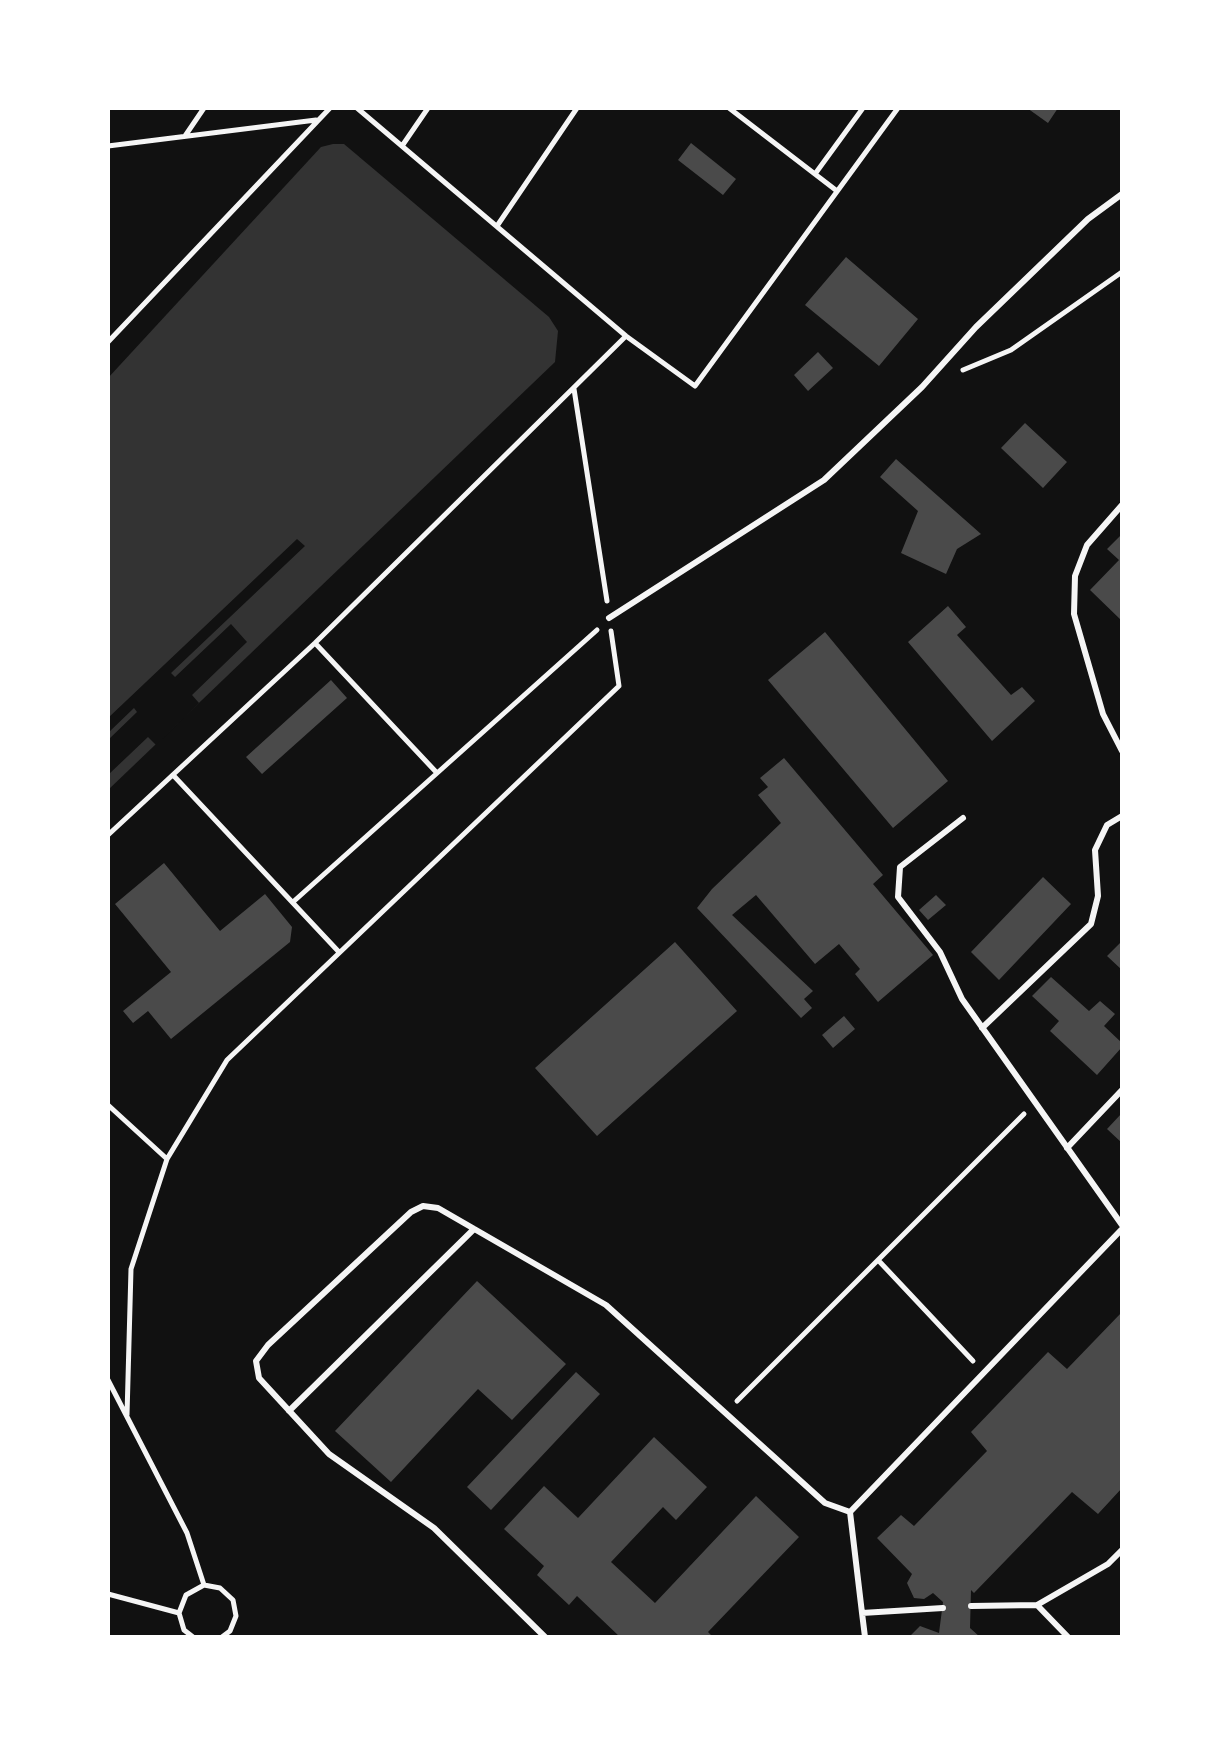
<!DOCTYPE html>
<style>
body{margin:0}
#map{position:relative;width:1230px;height:1745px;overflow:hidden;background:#111;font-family:Manrope,sans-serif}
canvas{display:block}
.frame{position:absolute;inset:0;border:110px solid #fff;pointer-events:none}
</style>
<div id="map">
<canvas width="1230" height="1745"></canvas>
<div class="frame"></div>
</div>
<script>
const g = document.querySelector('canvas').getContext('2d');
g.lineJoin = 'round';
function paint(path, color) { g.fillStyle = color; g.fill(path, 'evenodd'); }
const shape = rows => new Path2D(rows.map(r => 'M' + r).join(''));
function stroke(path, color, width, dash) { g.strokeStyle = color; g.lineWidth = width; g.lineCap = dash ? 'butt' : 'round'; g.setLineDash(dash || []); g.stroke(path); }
paint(shape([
 [333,144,344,144,549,317,558,331,555,362,108,790,108,378,321,147]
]), '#333');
paint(shape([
 [297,539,305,546,171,673,175,677,231,624,247,642,192,695,199,703,156,745,148,737,108,775,108,740,137,712,134,708,108,733,108,718]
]), '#111');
paint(shape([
 [1027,108,1058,108,1048,123],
 [691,143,736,179,723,195,678,160],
 [846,257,918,319,879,366,805,305],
 [818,352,833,368,808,391,794,375],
 [1025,423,1067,462,1043,488,1001,448],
 [896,459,981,534,957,549,946,574,901,553,918,511,880,477],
 [1122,534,1122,621,1090,590,1119,560,1107,549],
 [948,606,966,627,957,635,1011,695,1022,687,1035,701,992,741,908,642],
 [825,632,948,781,893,828,768,680],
 [331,680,347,698,262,774,246,757],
 [784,758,883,875,873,884,933,955,878,1002,855,974,860,969,839,944,815,964,756,895,732,915,813,991,804,999,812,1008,801,1018,697,908,712,889,781,823,758,795,768,787,760,778],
 [164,863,220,931,265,894,292,927,290,942,171,1039,148,1011,133,1023,123,1011,171,972,115,904],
 [1043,877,1071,904,999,980,971,952],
 [936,895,946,905,928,920,919,910],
 [1122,941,1122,970,1107,956],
 [675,942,737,1011,597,1136,535,1068],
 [1051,977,1089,1011,1100,1001,1115,1014,1104,1026,1122,1043,1122,1047,1097,1075,1050,1031,1059,1021,1032,996],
 [844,1016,855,1029,833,1048,822,1035],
 [1122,1113,1122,1143,1107,1129],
 [477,1281,566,1364,512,1420,478,1389,391,1482,335,1431],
 [1122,1312,1122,1488,1098,1514,1072,1492,974,1593,971,1590,970,1628,980,1637,909,1637,920,1626,939,1633,943,1602,933,1593,924,1599,914,1598,907,1583,912,1574,877,1538,901,1515,914,1526,987,1451,971,1432,1048,1352,1067,1369],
 [576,1372,600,1394,491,1510,467,1487],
 [654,1437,707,1487,676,1520,663,1507,611,1562,655,1603,756,1496,799,1537,708,1632,713,1637,620,1637,577,1596,569,1605,537,1575,544,1566,504,1529,544,1486,578,1518]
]), '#4a4a4a');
stroke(shape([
 [357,108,626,336,695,386,898,108],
 [729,108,837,191],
 [185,136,204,108],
 [108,146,316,120],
 [402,146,428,108],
 [815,174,863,108],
 [497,226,577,108],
 [108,342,330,108],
 [963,370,1011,350,1122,272],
 [574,389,607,601],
 [315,643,437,773],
 [173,775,338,951],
 [108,835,315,643,626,336],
 [293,902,597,630],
 [108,1105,167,1159],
 [878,1260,973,1361],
 [108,1380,187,1533,204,1585],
 [737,1401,1024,1114],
 [127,1415,131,1269,167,1159,227,1060,619,686,611,631],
 [108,1594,179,1613],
 [193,1637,184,1630,179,1613,186,1595,204,1585,220,1588,233,1600,236,1616,230,1631,222,1637]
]), '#f5f5f5', 5);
stroke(shape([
 [1122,505,1087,545,1075,576,1074,614,1103,714,1122,751],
 [609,618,824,480,922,387,976,327,1088,219,1122,194],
 [963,818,900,867,898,897,940,952,962,999,1122,1225],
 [982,1028,1091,924,1098,896,1095,850,1107,825,1122,816],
 [1067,1148,1122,1090],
 [289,1411,474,1229],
 [850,1512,862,1613,943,1608],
 [971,1606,1037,1605],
 [862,1613,865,1637],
 [545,1637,434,1528,329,1454,259,1378,256,1361,268,1345,411,1212,423,1206,438,1208,606,1305,825,1503,850,1512,1122,1229],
 [1068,1637,1037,1605,1108,1564,1122,1550]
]), '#f5f5f5', 6);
</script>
